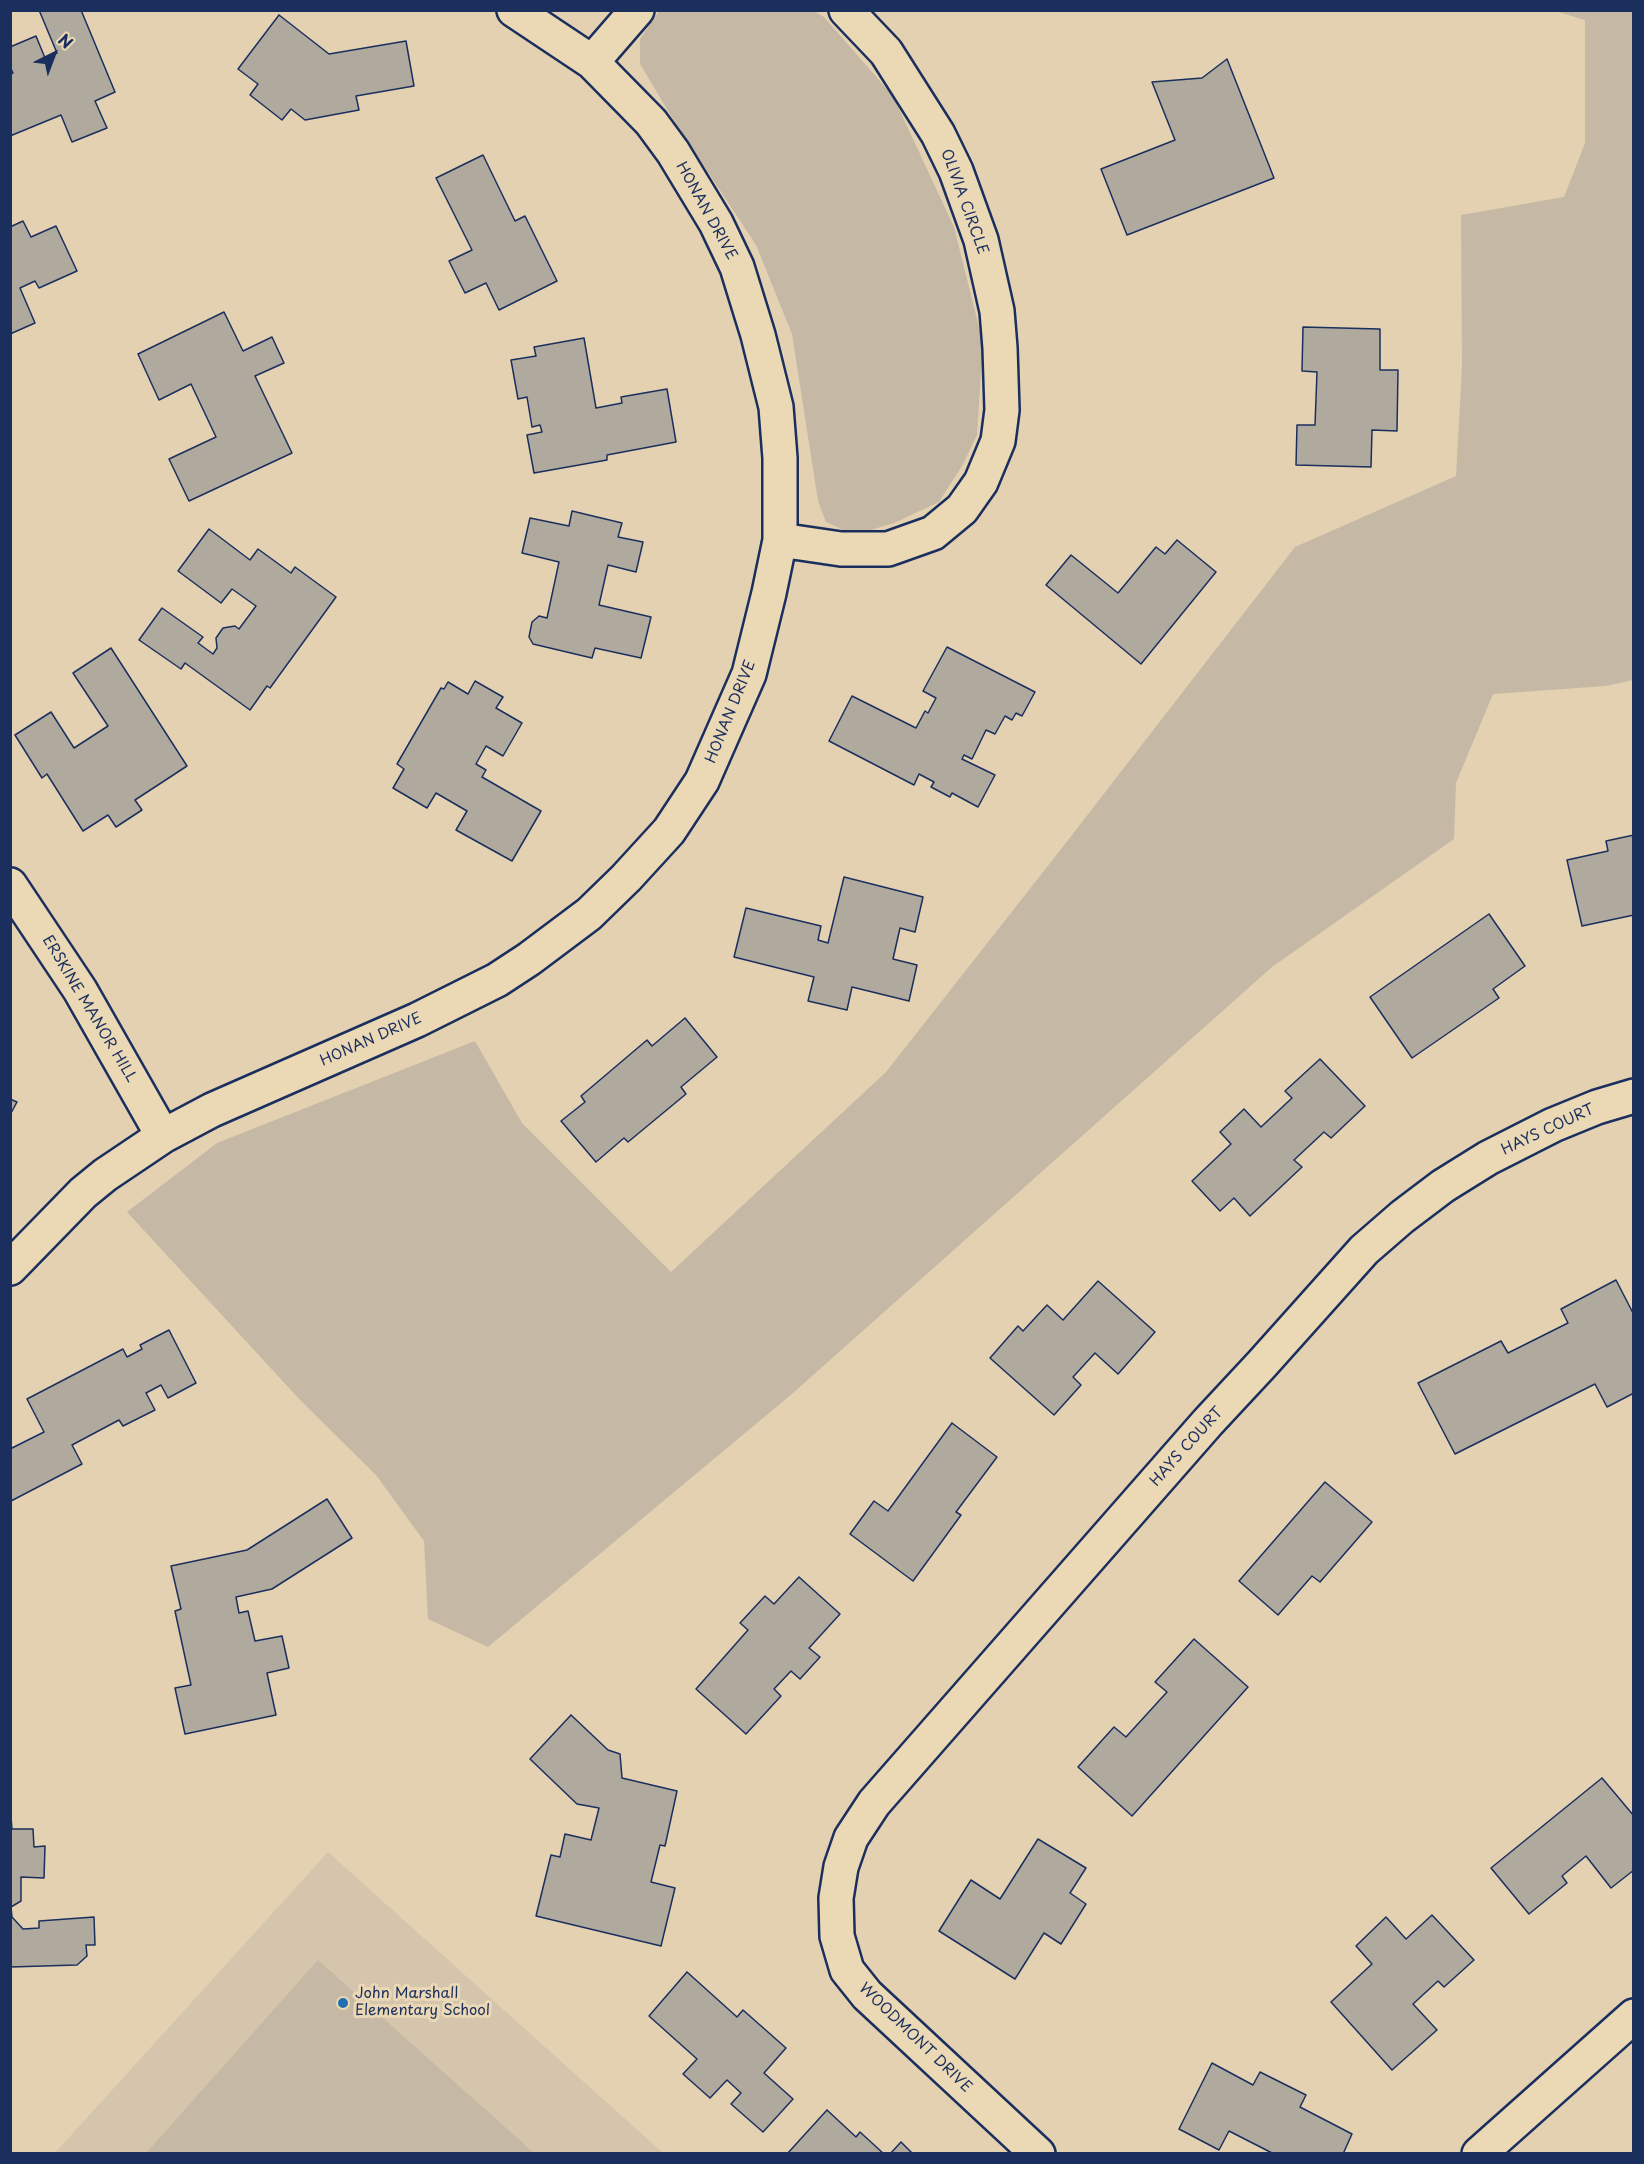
<!DOCTYPE html>
<style>
body{margin:0}
#map{position:relative;width:1644px;height:2164px;overflow:hidden;background:#e3d1b2;font-family:"Playpen Sans",sans-serif}
canvas{display:block}
.frame{position:absolute;inset:0;border:12px solid #1b2f5e;pointer-events:none}
.north{position:absolute;left:24px;top:24px;width:60px;height:60px;-webkit-text-stroke:4px #ebd8b5;paint-order:stroke;rotate:42deg;font-size:16px;font-weight:700;line-height:24px;text-align:center;color:#1b2f5e}
.north::after{content:'';display:block;margin:auto;width:21px;height:27px;background:#1b2f5e;clip-path:polygon(50% 0,100% 100%,50% 72%,0 100%)}
</style>
<div id="map">
<canvas width="1644" height="2164"></canvas>
<div class="frame"></div>
<div class="north">N</div>
</div>
<script>
const g = document.querySelector('canvas').getContext('2d');
g.lineJoin = 'round';
function paint(path, color) { g.fillStyle = color; g.fill(path, 'evenodd'); }
const shape = rows => new Path2D(rows.map(r => 'M' + r).join(''));
function stroke(path, color, width, dash) { g.strokeStyle = color; g.lineWidth = width; g.lineCap = dash ? 'butt' : 'round'; g.setLineDash(dash || []); g.stroke(path); }
function label(font, color, halo, rows, align = 'center') {
  g.font = font + ' "Playpen Sans",sans-serif'; g.lineWidth = 6; g.setLineDash([]); g.textBaseline = 'middle'; g.strokeStyle = halo; g.fillStyle = color; for (const [text, x, y, turn = 0] of rows) {
    g.save(); g.translate(x, y); g.rotate((+turn || 0) * Math.PI / 180); g.textAlign = isNaN(turn) ? turn : align; if (halo) g.strokeText(text, 0, 0); g.fillText(text, 0, 0); g.restore();
  }
}
paint(shape([
 [328,1852,663,2153,54,2154]
]), '#d4c5ac');
paint(shape([
 [659,11,814,11,824,17,893,96,954,227,983,343,977,435,962,466,939,502,894,523,854,535,826,522,818,501,792,334,756,245,671,116,640,64,640,39],
 [1555,11,1633,11,1633,680,1606,686,1493,694,1456,783,1454,839,1272,967,793,1393,488,1647,428,1619,424,1541,376,1475,301,1401,127,1212,217,1143,475,1041,522,1123,671,1272,886,1072,1058,853,1295,547,1456,476,1462,366,1461,215,1564,197,1585,143,1585,20],
 [318,1960,534,2153,146,2153]
]), '#c5b9a5');
const building = shape([
 [39,10,81,10,115,92,95,101,107,128,72,142,61,115,10,136,10,74,13,73,10,67,10,47,36,36,45,58,57,53,39,10],
 [279,15,329,54,406,41,414,86,356,96,359,110,305,120,291,109,282,120,250,95,258,84,238,69,279,15],
 [1227,59,1274,178,1127,235,1101,169,1175,140,1152,82,1202,78,1227,59],
 [483,155,515,221,525,216,557,281,499,310,486,283,465,293,449,261,472,250,436,178,483,155],
 [23,221,31,237,56,226,77,271,39,288,35,281,20,288,35,323,10,334,10,227,23,221],
 [224,312,243,351,272,337,284,363,255,376,292,453,189,501,169,459,216,437,191,384,159,400,138,354,224,312],
 [1303,327,1380,329,1380,370,1398,370,1397,431,1372,430,1371,467,1296,465,1297,425,1315,425,1317,372,1302,371,1303,327],
 [584,338,596,408,622,403,621,397,667,389,676,442,607,455,607,460,534,473,527,435,542,432,540,425,532,427,527,397,518,399,511,360,536,356,534,347,584,338],
 [572,511,622,523,618,537,643,542,636,572,608,565,599,605,651,617,641,658,595,648,592,658,533,644,529,637,532,622,539,616,547,618,559,562,522,553,530,518,569,526,572,511],
 [209,529,250,560,258,549,291,573,295,567,336,597,270,688,267,686,250,710,185,663,181,669,139,640,162,608,203,637,198,643,213,654,217,648,216,638,223,628,235,626,239,629,256,606,232,589,221,603,178,571,209,529],
 [1177,540,1216,572,1141,664,1046,585,1071,555,1118,593,1156,547,1165,554,1177,540],
 [947,647,1035,692,1022,716,1016,713,1012,720,1005,716,995,734,986,730,972,759,964,755,962,759,995,775,978,807,952,793,950,797,931,787,934,782,919,774,914,785,829,741,852,696,916,728,925,711,928,713,936,698,923,691,947,647],
 [111,648,187,766,135,800,142,810,116,827,108,815,83,831,47,774,42,778,15,735,51,712,74,748,108,726,73,673,111,648],
 [475,681,503,697,496,708,522,723,503,756,486,746,476,764,486,770,482,777,541,811,512,861,456,830,467,811,436,793,427,808,393,788,404,769,397,764,441,688,444,689,448,682,468,694,475,681],
 [1634,835,1634,915,1582,926,1567,860,1608,851,1606,841,1634,835],
 [844,877,923,897,915,932,900,928,893,959,917,965,909,1001,852,987,847,1010,808,1001,814,977,734,957,746,908,821,926,818,940,828,943,844,877],
 [1489,914,1525,966,1493,989,1499,998,1412,1058,1370,997,1489,914],
 [685,1018,717,1057,681,1087,686,1094,628,1142,624,1138,596,1162,561,1121,585,1102,581,1096,647,1040,652,1046,685,1018],
 [1320,1059,1365,1106,1331,1138,1324,1132,1294,1160,1302,1167,1250,1216,1234,1198,1220,1211,1192,1181,1231,1144,1220,1132,1244,1109,1261,1127,1292,1098,1285,1091,1320,1059],
 [10,1099,17,1102,10,1115,10,1099],
 [1616,1280,1634,1315,1634,1393,1607,1407,1595,1384,1455,1454,1418,1383,1501,1341,1508,1353,1568,1323,1561,1309,1616,1280],
 [1098,1281,1155,1332,1118,1374,1095,1353,1073,1377,1081,1385,1054,1415,990,1358,1018,1326,1023,1331,1047,1305,1063,1320,1098,1281],
 [169,1330,196,1383,168,1398,161,1385,146,1393,155,1410,123,1426,119,1420,72,1445,82,1464,11,1501,10,1449,44,1432,27,1399,123,1349,127,1357,142,1349,140,1345,169,1330],
 [952,1423,997,1457,956,1512,961,1515,913,1581,850,1534,874,1501,888,1511,952,1423],
 [1325,1482,1372,1522,1320,1582,1312,1576,1278,1615,1239,1581,1325,1482],
 [327,1499,352,1538,272,1589,236,1597,239,1613,248,1611,255,1641,282,1636,289,1668,267,1673,276,1715,185,1734,175,1688,191,1685,175,1611,181,1609,171,1566,247,1550,327,1499],
 [799,1577,840,1614,809,1648,820,1657,800,1679,791,1671,774,1689,781,1696,746,1734,696,1689,748,1630,740,1623,765,1596,774,1604,799,1577],
 [1194,1639,1248,1687,1132,1816,1078,1767,1114,1727,1126,1737,1167,1692,1155,1682,1194,1639],
 [571,1715,608,1750,620,1754,622,1778,677,1791,665,1846,660,1845,651,1882,675,1888,661,1946,536,1916,551,1855,560,1857,565,1834,591,1840,599,1808,577,1804,530,1759,571,1715],
 [1602,1778,1634,1816,1634,1870,1611,1888,1586,1856,1562,1876,1567,1883,1529,1914,1491,1868,1602,1778],
 [10,1805,12,1829,33,1829,34,1847,45,1846,44,1878,21,1877,21,1901,11,1907,12,1917,23,1929,39,1928,39,1921,94,1917,95,1945,86,1945,87,1956,77,1965,10,1967,10,1805],
 [1038,1839,1086,1868,1070,1893,1086,1904,1061,1944,1044,1933,1015,1979,939,1931,971,1880,1000,1899,1038,1839],
 [1432,1915,1474,1960,1444,1987,1438,1981,1413,2004,1437,2030,1392,2070,1331,2002,1372,1964,1356,1946,1386,1917,1406,1939,1432,1915],
 [687,1972,737,2017,743,2010,786,2048,764,2073,793,2099,763,2132,731,2104,741,2093,727,2080,710,2098,683,2074,697,2059,649,2016,687,1972],
 [1212,2063,1253,2085,1260,2072,1306,2095,1300,2107,1352,2134,1343,2154,1274,2154,1229,2131,1219,2150,1179,2129,1212,2063],
 [827,2110,856,2137,860,2132,884,2154,787,2154,827,2110],
 [901,2142,913,2154,890,2154,901,2142]
]);
paint(building, '#b0a99d');
stroke(building, '#1b2f5e', 1.5);
const minor = shape([
 [592,62,637,10],
 [780,540,841,549,888,549,933,533,962,509,981,482,998,441,1002,410,1000,348,997,311,981,240,956,171,938,134,886,52,846,10],
 [10,885,80,990,163,1136],
 [10,1268,83,1193,105,1175,163,1136,212,1110,417,1020,497,980,529,959,589,914,626,878,669,831,702,781,749,674,769,593,780,540,780,458,776,407,758,335,737,267,716,223,673,152,651,122,592,62,514,10],
 [1038,2154,867,1995,847,1970,837,1936,836,1898,841,1867,851,1838,874,1803,1208,1422,1262,1364,1364,1250,1402,1217,1443,1186,1488,1158,1553,1125,1597,1107,1634,1096],
 [1479,2154,1634,2016]
]);
stroke(minor, '#1b2f5e', 38);
stroke(minor, '#ebd8b5', 33);
for (const [x, y, r, color] of [
 [343,2003,6,"#1f6fb2"]
]) { const dot = new Path2D(); dot.arc(x, y, r, 0, 2 * Math.PI); g.fillStyle = color; g.fill(dot); stroke(dot, '#ebd8b5', 2); }
label('15px', '#1b2f5e', '#ebd8b5', [
 ["OLIVIA CIRCLE",964,202,70],
 ["HONAN DRIVE",706,211,61],
 ["HONAN DRIVE",731,712,-68],
 ["ERSKINE MANOR HILL",89,1009,59],
 ["HONAN DRIVE",371,1040,-24],
 ["HAYS COURT",1548,1130,-25],
 ["HAYS COURT",1187,1447,-48],
 ["WOODMONT DRIVE",915,2038,44]
]);
label('15px', '#1b2f5e', '#ebd8b5', [
 ["John Marshall",355,1994],
 ["Elementary School",355,2011]
], 'left');
</script>
